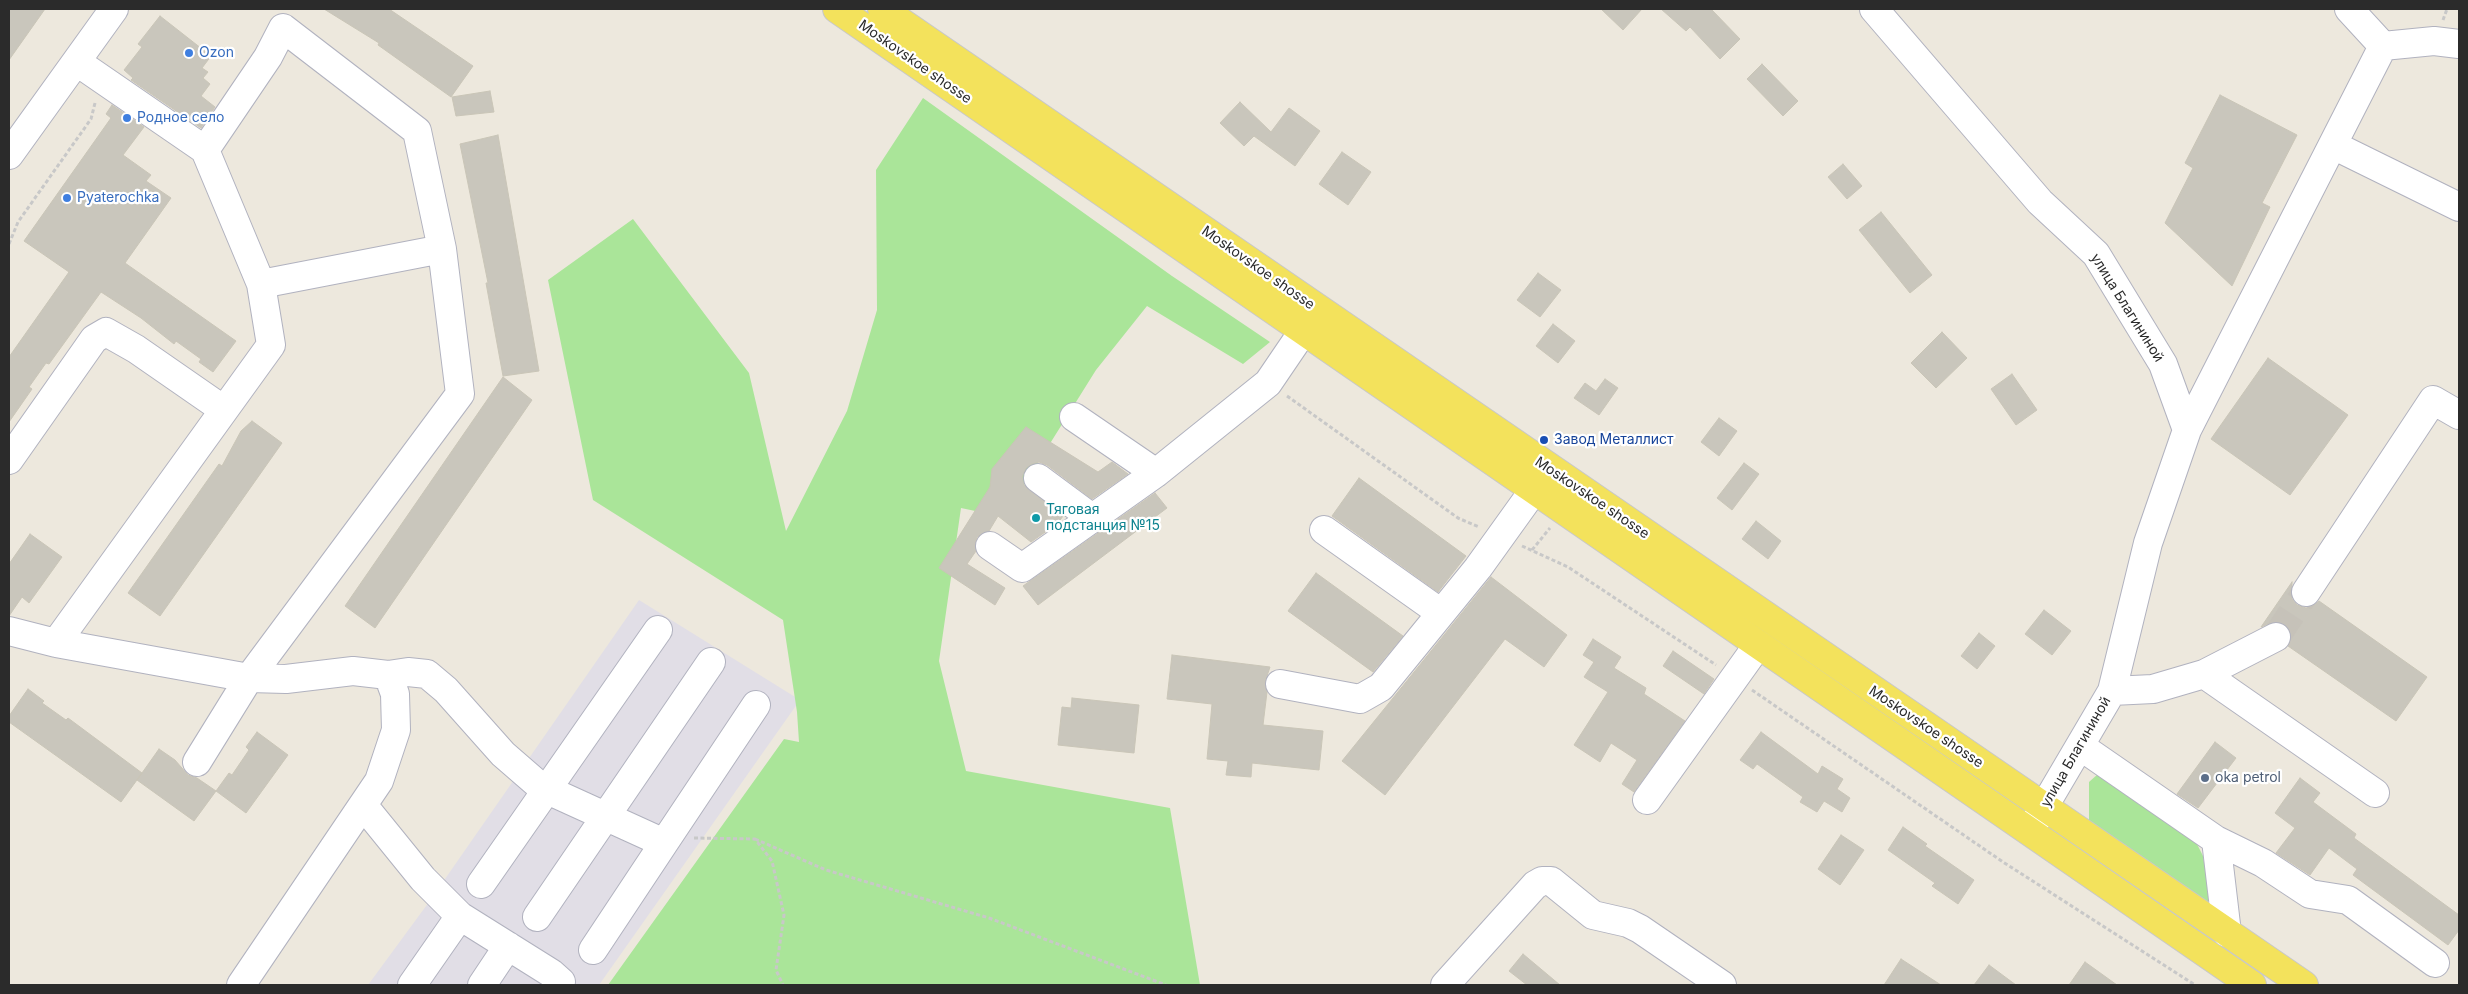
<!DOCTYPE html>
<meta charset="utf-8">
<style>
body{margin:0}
#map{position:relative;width:2468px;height:994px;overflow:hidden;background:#ede8dd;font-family:Inter,sans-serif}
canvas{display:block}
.frame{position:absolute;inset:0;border:10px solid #2b2b2b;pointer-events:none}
</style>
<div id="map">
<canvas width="2468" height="994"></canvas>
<div class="frame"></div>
</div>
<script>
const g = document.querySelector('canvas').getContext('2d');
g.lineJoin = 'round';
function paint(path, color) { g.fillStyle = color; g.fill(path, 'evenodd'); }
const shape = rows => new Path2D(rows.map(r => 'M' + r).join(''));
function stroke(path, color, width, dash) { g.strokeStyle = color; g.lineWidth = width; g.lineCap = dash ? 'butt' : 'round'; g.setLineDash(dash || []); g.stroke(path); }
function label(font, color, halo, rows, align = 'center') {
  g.font = font + ' Inter,sans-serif'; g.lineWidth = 4.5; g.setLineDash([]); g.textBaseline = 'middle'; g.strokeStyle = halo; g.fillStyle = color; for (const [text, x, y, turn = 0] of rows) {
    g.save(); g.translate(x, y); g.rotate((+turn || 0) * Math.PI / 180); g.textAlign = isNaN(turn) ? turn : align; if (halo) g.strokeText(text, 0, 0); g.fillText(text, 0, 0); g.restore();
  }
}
paint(shape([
 [639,600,800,700,599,985,368,985,429,902]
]), '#e1dee6');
paint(shape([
 [923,98,1172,276,1270,342,1243,364,1147,306,1096,370,1004,517,961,508,939,661,966,771,1170,808,1200,985,608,985,784,739,799,742,797,712,783,620,593,500,548,280,633,219,749,373,786,531,847,411,877,310,876,170],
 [2098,774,2194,838,2203,856,2210,899,2204,905,2089,825,2089,782]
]), '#aae599');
const building = shape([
 [9,9,45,9,9,60,9,9],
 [324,9,389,9,473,66,451,97,378,45,379,43,324,9],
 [1601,9,1642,9,1623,30,1601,9],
 [1661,9,1711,9,1740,39,1720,59,1690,27,1686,31,1661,9],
 [160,16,211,56,202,68,208,72,203,78,210,84,201,96,215,107,201,128,131,80,133,78,124,70,142,47,138,44,160,16],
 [1762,64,1798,101,1783,116,1747,79,1762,64],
 [490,91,494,112,456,116,452,97,490,91],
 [2220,95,2297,135,2262,203,2270,207,2232,286,2165,223,2193,168,2185,163,2220,95],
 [1240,102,1271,132,1289,108,1320,131,1295,166,1254,136,1244,146,1220,123,1240,102],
 [112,105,144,127,123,155,151,175,146,181,171,198,125,263,236,341,213,372,199,362,201,359,176,341,174,344,141,318,101,292,49,364,46,363,29,387,32,389,9,422,9,357,69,272,24,241,111,118,106,114,112,105],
 [498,135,539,371,503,376,486,283,488,283,460,144,498,135],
 [1342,152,1371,172,1348,205,1319,184,1342,152],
 [1843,164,1862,186,1847,199,1828,177,1843,164],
 [1881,212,1932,275,1910,293,1859,230,1881,212],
 [1538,273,1561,290,1540,317,1517,300,1538,273],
 [1553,324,1575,341,1558,363,1536,346,1553,324],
 [1942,332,1967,358,1936,388,1911,363,1942,332],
 [2268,358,2348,415,2290,495,2211,439,2268,358],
 [2012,374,2037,410,2016,425,1991,389,2012,374],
 [503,377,532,400,375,628,345,606,503,377],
 [1605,379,1618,388,1599,415,1574,398,1585,383,1596,391,1605,379],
 [1719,418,1737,431,1719,456,1701,442,1719,418],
 [252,421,282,443,160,616,128,593,219,464,222,466,241,431,252,421],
 [1026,427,1098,472,1112,462,1128,474,1092,499,1047,465,1039,462,1032,464,1026,468,1022,477,1024,485,1063,516,1058,523,1031,542,998,516,989,531,977,537,975,544,976,551,967,564,1005,588,995,605,939,568,990,487,992,469,1026,427],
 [1744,463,1759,474,1732,510,1717,498,1744,463],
 [1359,478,1466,556,1438,592,1332,516,1359,478],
 [1155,493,1167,508,1038,605,1023,586,1155,493],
 [1756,521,1781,541,1768,559,1742,539,1756,521],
 [30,534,62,557,29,603,22,597,9,616,9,564,30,534],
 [1316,573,1403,636,1373,672,1288,611,1316,573],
 [1491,577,1567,635,1544,667,1505,639,1385,795,1342,761,1491,577],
 [2292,582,2292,599,2297,605,2306,608,2313,606,2319,601,2427,677,2396,721,2288,646,2292,637,2290,630,2285,624,2276,621,2261,627,2292,582],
 [2044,610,2071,631,2052,655,2025,634,2044,610],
 [1979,633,1995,646,1977,669,1961,656,1979,633],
 [1593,639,1621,657,1614,668,1646,688,1644,694,1685,721,1634,792,1622,784,1637,760,1611,743,1600,762,1574,745,1608,692,1584,677,1594,662,1583,655,1593,639],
 [1673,651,1714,679,1704,694,1663,666,1673,651],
 [1172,655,1270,667,1265,682,1267,692,1263,725,1323,731,1319,770,1252,763,1251,777,1226,775,1228,761,1207,759,1212,704,1167,699,1172,655],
 [28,689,44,701,42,703,66,720,68,718,142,773,121,802,9,722,9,716,28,689],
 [1072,698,1139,705,1134,753,1058,745,1062,707,1071,708,1072,698],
 [257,732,288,755,246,813,216,791,229,773,232,775,249,750,246,747,257,732],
 [1761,732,1818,774,1822,766,1843,779,1837,789,1850,798,1842,812,1824,801,1817,812,1800,802,1803,797,1757,764,1753,769,1740,760,1761,732],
 [2215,742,2236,758,2198,808,2177,794,2215,742],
 [159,749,175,760,188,775,197,778,216,791,194,821,137,780,159,749],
 [2300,778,2320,793,2313,802,2356,834,2354,838,2459,915,2459,930,2448,945,2353,875,2357,869,2329,848,2310,875,2276,853,2295,828,2275,813,2300,778],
 [1903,827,1927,844,1925,846,1974,880,1958,904,1932,886,1935,883,1888,850,1903,827],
 [1841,835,1864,850,1840,885,1818,869,1841,835],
 [1523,954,1560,985,1527,985,1509,971,1523,954],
 [1901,959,1941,985,1884,985,1901,959],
 [2085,962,2117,985,2069,985,2085,962],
 [1989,965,2016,985,1974,985,1989,965]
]);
paint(building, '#c9c6bc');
stroke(building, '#c9c5b7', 1);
stroke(shape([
 [2276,637,2306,592]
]), '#c6c2b9', 28, [28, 14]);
const minor = shape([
 [1874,9,2040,202,2096,254,2163,364,2187,430],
 [2349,9,2383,46],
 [2383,46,2434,41,2459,44],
 [77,62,205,150,268,57,283,28,417,131,442,249,460,394,249,678],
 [2333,145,2459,207],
 [9,155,114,9],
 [261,284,442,249],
 [1074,417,1156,473],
 [9,460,87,349,94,339,106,332,136,349,224,410],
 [1038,478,1092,518],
 [1324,530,1441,613],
 [990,546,1022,568,1156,473,1268,383,1304,330],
 [2306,592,2433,400,2459,415],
 [9,631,56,643,271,345,261,284,205,150],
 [56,643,249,678,197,762],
 [2204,674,2375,793],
 [388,675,408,672,427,674,446,690,503,754,541,787,664,843,593,950],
 [1280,684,1360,699,1381,687,1478,568,1534,490],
 [2112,691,2153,689,2204,674,2276,637],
 [2080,746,2216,840,2263,863,2310,894,2348,900,2435,963],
 [1647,800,1758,645],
 [363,805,423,879,460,916,551,973,561,982,559,985],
 [2032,827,2112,691,2148,543,2187,430,2383,46],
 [2216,840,2227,933],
 [664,843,756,705],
 [481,884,658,630],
 [537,917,711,662],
 [241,985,379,781,396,730,395,694,388,675,353,671,286,679,249,678],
 [412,985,460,916],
 [482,985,508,946],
 [1445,985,1535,885,1542,881,1551,881,1593,915,1628,923,1640,929,1722,985]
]);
const major = shape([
 [837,9,2252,985],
 [882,9,2304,985]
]);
stroke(minor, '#b1b2bf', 30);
stroke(major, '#c8c8c8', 30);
stroke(shape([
 [2443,20,2447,9],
 [9,244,18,222,91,119,95,103],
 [1287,396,1458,518,1479,527],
 [1522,546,1568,567,1716,665],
 [1532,550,1550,528],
 [1752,690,2003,862,2195,985],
 [694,838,755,839,772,861,784,915,776,970,783,985],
 [755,839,826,870,989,918,1166,985]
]), '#c8c8c8', 3, [4, 2.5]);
stroke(minor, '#fff', 28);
stroke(major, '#f3e25c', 28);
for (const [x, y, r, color] of [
 [189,53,5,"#3f7fe0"],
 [127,118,5,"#3f7fe0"],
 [67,198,5,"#3f7fe0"],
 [1544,440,5,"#1a4fb4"],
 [1036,518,5,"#0f9aa8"],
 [2205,778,5,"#5c6f8a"]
]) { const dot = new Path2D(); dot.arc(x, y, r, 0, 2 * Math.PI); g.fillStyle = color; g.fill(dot); stroke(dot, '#fff', 2); }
label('14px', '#366cbe', '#fff', [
 ["Ozon",199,53],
 ["Родное село",137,118],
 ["Pyaterochka",77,198]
], 'left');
label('14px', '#2b2b2b', '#fff', [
 ["Moskovskoe shosse",915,62,35],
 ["Moskovskoe shosse",1258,268,35],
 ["улица Благининой",2127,308,58],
 ["Moskovskoe shosse",1592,498,34],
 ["Moskovskoe shosse",1926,727,34],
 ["улица Благининой",2076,752,-60]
]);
label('14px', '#164399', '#fff', [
 ["Завод Металлист",1554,440]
], 'left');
label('14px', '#0d838f', '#fff', [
 ["Тяговая",1046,510],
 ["подстанция №15",1046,526]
], 'left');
label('14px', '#4e5e75', '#fff', [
 ["oka petrol",2215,778]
], 'left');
</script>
